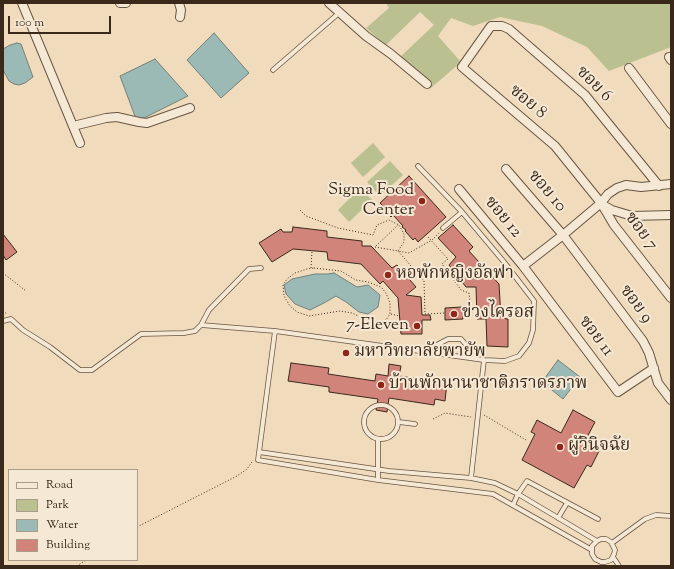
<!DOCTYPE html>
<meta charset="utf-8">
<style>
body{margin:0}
#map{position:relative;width:674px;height:569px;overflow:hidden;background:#f0dbbd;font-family:"Sorts Mill Goudy",serif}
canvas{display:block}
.frame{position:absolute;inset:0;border:4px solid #3a291a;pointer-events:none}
.legend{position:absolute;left:8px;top:469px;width:130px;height:92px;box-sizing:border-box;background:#f5e8d4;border:1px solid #aa9c8a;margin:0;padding:5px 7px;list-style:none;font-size:12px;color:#3a291a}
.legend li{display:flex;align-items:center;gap:8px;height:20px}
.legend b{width:20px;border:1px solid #aa9c8a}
.scale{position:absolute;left:8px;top:16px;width:103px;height:18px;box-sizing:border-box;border:2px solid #3a291a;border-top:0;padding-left:5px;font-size:12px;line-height:14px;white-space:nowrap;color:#3a291a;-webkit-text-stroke:3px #f5e8d4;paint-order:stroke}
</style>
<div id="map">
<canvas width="674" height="569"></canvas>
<div class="frame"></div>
<ul class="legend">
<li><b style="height:5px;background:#f5e8d4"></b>Road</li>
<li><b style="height:11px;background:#bac090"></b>Park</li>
<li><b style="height:11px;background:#9bbab6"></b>Water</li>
<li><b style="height:11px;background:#d1847a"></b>Building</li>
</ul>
<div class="scale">100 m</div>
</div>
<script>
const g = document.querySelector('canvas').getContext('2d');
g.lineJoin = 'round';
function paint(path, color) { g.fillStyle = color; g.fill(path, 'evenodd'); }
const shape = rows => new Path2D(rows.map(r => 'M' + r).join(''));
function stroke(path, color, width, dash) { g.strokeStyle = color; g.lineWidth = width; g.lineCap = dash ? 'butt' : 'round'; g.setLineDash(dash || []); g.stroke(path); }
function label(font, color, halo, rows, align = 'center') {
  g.font = font + ' "Sorts Mill Goudy","Noto Serif Thai",serif'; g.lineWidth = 4; g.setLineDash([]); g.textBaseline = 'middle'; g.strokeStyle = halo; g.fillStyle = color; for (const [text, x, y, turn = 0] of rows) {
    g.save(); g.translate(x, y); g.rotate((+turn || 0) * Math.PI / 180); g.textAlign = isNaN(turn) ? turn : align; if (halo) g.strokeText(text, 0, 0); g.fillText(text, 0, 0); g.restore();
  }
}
paint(shape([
 [386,3,671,3,671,47,609,71,587,47,542,26,500,17,473,26,451,18,438,36,461,62,431,88,399,58,434,25,420,12,386,45,366,28,389,8],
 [373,143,385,157,363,177,351,163],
 [390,161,403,175,380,196,367,182],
 [360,188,372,200,349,222,338,210]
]), '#bac090');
const water = shape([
 [214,33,249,73,221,98,187,60,214,33],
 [17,43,21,44,33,77,25,83,19,85,14,84,9,81,3,70,3,49,10,45,17,43],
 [155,59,188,96,144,118,136,119,120,76,155,59],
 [334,273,357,287,368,285,380,295,378,307,368,314,359,312,346,302,336,296,324,303,310,310,295,304,286,294,284,285,292,279,315,274,328,274,334,273],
 [558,360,580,377,563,399,542,382,558,360]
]);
paint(water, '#9bbab6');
stroke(water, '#748078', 1);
const building = shape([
 [409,176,446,217,418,242,415,238,413,240,405,231,406,230,402,227,403,226,393,215,391,217,382,208,383,206,380,203,409,176],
 [453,225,473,247,469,251,499,284,501,318,508,319,508,347,487,346,486,319,477,319,476,287,466,287,449,265,456,257,438,238,453,225],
 [293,227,327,231,327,237,362,241,362,246,371,246,392,268,397,265,416,287,406,295,421,297,422,315,430,315,431,320,422,320,422,334,401,334,398,298,383,281,380,284,361,264,328,260,327,252,293,249,272,262,259,243,281,229,283,232,292,232,293,227],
 [3,234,17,252,6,260,3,255,3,234],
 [462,307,463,319,445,320,445,308,462,307],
 [291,363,329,368,328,374,375,381,376,374,388,376,389,364,401,366,399,376,447,383,445,401,435,399,434,405,389,398,387,412,376,410,378,399,329,392,329,387,288,381,291,363],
 [573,410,595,422,584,443,599,451,591,467,587,465,574,488,522,460,535,434,531,432,537,420,561,433,573,410]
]);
paint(building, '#d1847a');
stroke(building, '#3a291a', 1);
const service = shape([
 [273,70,339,13],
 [443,228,462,212],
 [3,321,11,319,23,330,50,347,80,370,92,370,141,334,184,333,195,331,201,325,209,310,249,269,261,268],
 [201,325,275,331,484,360,505,361,519,356,529,343,533,330,534,301,504,262,462,212,418,166],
 [275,331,258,460,378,480,493,494,592,550],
 [427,352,431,348,448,339,461,339,475,355,476,359],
 '364 422a17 17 0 1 1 34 0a17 17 0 1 1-34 0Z',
 [399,422,415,424],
 [259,452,389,471,471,478,495,483,518,494,597,541,601,539,606,539,611,542,615,550,614,554,611,560,605,562,601,562,595,559,592,554,592,546,597,541],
 [471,478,484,360],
 [378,480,378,440],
 [513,505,518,494,527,481,598,519],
 [558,518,567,503],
 [612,543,645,519,656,515,671,516],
 [613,557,619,566]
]);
const minor = shape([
 [22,3,80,143],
 [120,3,126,3],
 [179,3,181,10,180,17],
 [329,3,366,36,391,54,427,84],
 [669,57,671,60],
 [629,68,671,124],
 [73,126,106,118,117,117,139,122,147,123,190,108],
 [506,169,563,235,643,341,649,353,658,383,671,400],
 [659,186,585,95,509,29,502,26,491,26,462,67,555,146,601,203,614,225,671,298],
 [459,189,523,266,618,392,654,368],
 [603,205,612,210,632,216,671,215],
 [523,266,563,235,601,203,608,194,617,188,626,185,641,187,671,184]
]);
stroke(service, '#685643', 5.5);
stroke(minor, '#685643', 10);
stroke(shape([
 [300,210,306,216,338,228,373,235,377,225,389,220,399,225,404,234,404,242,398,251,409,253,432,240,440,232],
 [428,237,448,259,442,264,461,290,469,293,471,309,468,312,463,313],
 [376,246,398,225],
 [375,247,398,251,424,281,425,314,445,313],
 [311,268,312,251],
 [314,268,341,271,356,280,368,282,381,287,386,293,390,303,390,314,386,320,380,322,369,321,352,313,340,311,309,316,297,312,290,306,284,296,283,285,287,279,295,273,307,269,314,268],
 [3,273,26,291],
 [3,311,7,314],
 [391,314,399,316],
 [484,415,526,440],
 [433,419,445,413,471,417],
 [137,527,237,476,247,469,252,462],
 [77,566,86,560]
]), '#3a291a', 1, [1, 2]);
stroke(service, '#f5e8d4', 4);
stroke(minor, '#f5e8d4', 8);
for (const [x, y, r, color] of [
 [422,201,4,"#8f2418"],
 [388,275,4,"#8f2418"],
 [454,314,4,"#8f2418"],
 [417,326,4,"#8f2418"],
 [346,353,4,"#8f2418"],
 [381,385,4,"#8f2418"],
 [560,447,4,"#8f2418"]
]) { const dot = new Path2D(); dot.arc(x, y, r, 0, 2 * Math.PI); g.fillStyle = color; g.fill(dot); stroke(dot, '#f5e8d4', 1.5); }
label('17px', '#3a291a', '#f5e8d4', [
 ["ซอย 6",593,85,45],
 ["ซอย 8",527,103,40],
 ["ซอย 10",546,192,49],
 ["ซอย 12",502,218,50],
 ["ซอย 7",640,232,53],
 ["ซอย 9",635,305,53],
 ["ซอย 11",595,337,53]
]);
label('17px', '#3a291a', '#f5e8d4', [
 ["Sigma Food",414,191,"right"],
 ["Center",414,211,"right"],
 ["หอพักหญิงอัลฟา",396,275],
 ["ข่วงไครอส",462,314],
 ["7-Eleven",409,326,"right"],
 ["มหาวิทยาลัยพายัพ",354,353],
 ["บ้านพักนานาชาติภราดรภาพ",389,385],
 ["ผัูวินิจฉัย",568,447]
], 'left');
</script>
